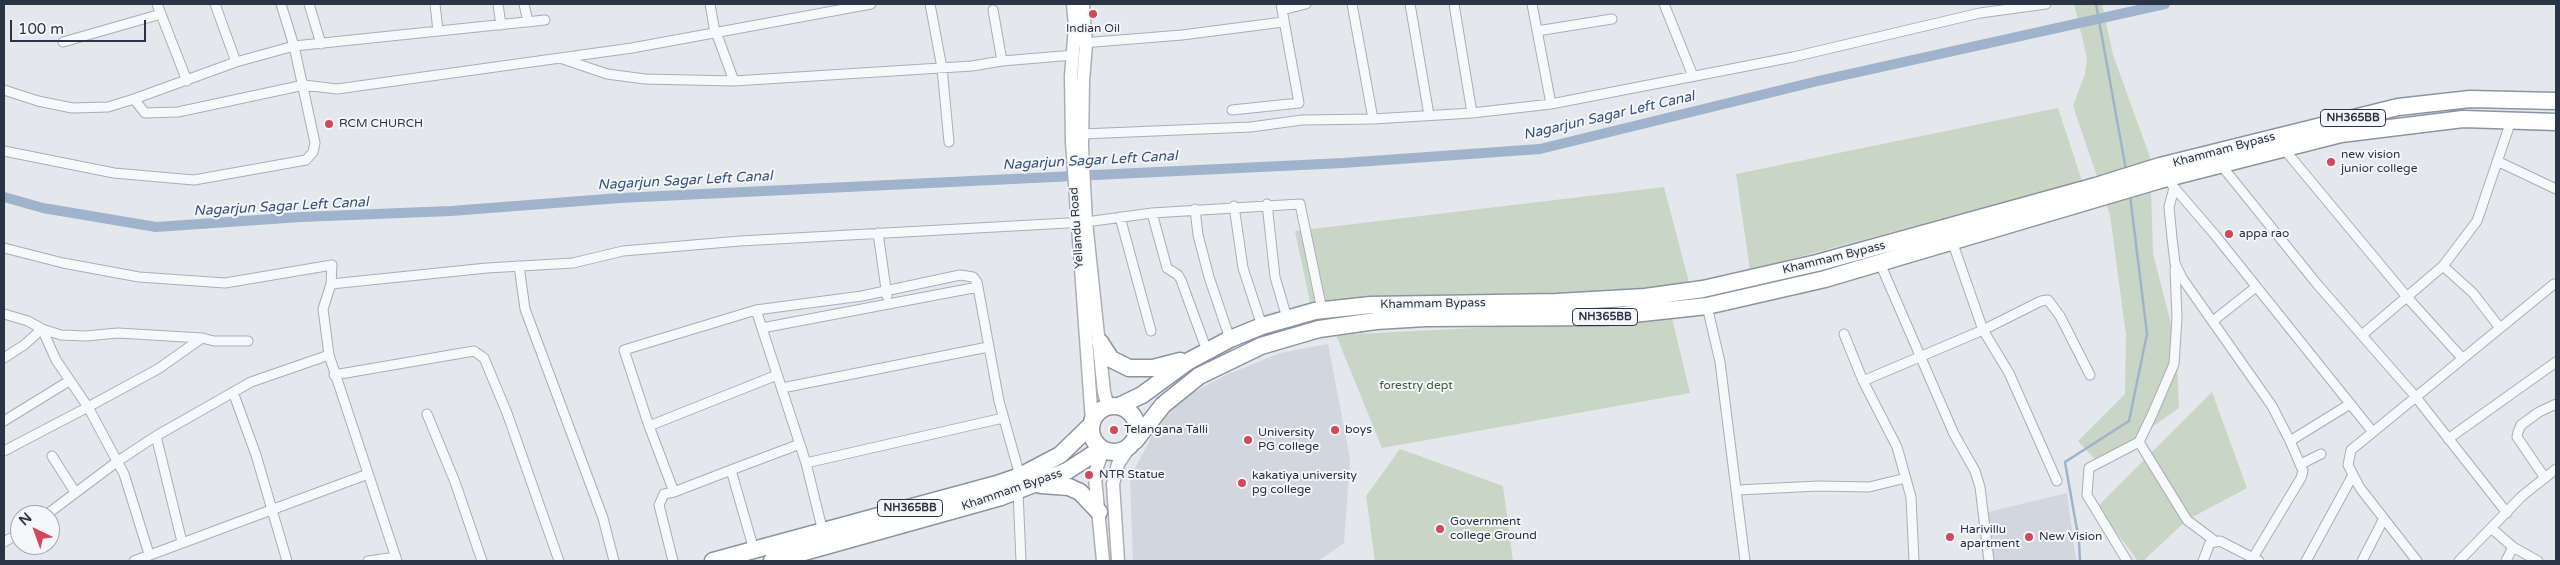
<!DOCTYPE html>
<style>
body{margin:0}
#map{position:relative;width:2560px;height:565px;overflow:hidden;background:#e4e7ec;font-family:"Varela Round",sans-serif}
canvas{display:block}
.frame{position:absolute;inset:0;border:5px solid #2b3445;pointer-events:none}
.north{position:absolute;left:10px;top:505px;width:50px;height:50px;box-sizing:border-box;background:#f4f6f9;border:1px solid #a4a8b1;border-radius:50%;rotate:318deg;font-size:14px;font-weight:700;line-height:20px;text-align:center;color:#2b3445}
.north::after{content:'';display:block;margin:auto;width:18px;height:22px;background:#d1495b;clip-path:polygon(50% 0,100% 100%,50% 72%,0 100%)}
.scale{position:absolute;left:10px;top:20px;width:136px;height:22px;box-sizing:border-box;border:2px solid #2b3445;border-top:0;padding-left:6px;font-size:15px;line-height:18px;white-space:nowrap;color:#2b3445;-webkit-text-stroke:4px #f4f6f9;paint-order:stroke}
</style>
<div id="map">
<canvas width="2560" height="565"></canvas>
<div class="frame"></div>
<div class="north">N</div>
<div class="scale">100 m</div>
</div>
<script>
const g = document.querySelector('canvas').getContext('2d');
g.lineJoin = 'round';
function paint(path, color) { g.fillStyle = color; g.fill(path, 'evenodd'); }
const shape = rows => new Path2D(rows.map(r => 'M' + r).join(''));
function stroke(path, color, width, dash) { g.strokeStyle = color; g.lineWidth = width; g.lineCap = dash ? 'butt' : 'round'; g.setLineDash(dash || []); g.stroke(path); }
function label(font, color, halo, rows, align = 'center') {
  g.font = font + ' "Varela Round",sans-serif'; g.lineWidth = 4; g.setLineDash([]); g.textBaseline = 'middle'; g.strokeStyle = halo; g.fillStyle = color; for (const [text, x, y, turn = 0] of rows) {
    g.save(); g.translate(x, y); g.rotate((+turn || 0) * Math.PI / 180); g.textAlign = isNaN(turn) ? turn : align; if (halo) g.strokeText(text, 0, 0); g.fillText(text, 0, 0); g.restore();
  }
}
paint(shape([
 [1328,344,1350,459,1344,543,1318,561,1133,561,1130,478,1160,421,1185,397,1224,376,1280,353],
 [2067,493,2076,560,1990,561,1980,514]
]), '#d2d6de');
paint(shape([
 [2074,4,2102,4,2113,55,2150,157,2153,254,2176,343,2179,408,2099,464,2078,441,2125,394,2126,335,2110,215,2073,106,2085,74,2087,58],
 [2058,108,2082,181,1750,270,1736,174],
 [1664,187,1691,290,1311,307,1295,231],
 [1672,318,1690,393,1382,448,1336,335],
 [2212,392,2247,488,2187,520,2143,561,2138,561,2097,507],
 [1400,449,1503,486,1513,561,1375,561,1366,496]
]), '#c9d6c5');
stroke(shape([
 [2096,4,2126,170],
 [2080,561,2079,541,2065,462,2129,421,2147,334,2130,195]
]), '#9fb4cc', 2.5);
stroke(shape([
 [4,197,43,208,156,227,301,217,451,211,620,198,1343,163,1540,149,1818,81,2165,4]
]), '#9fb4cc', 10);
const street = shape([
 [157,4,187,81],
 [215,4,236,62],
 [309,4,321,44],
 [435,4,438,31],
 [498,4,501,25],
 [524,4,528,22],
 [710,4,715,33],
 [930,4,942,68,949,142],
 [1352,4,1373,119],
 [1410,4,1429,115],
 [1454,4,1472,113],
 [1532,4,1551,104],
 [1664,4,1693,76],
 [993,10,1002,61],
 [1282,10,1306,4],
 [1537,31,1612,19],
 [716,32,734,81],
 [63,42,161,14],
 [1082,43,1182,35,1283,22],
 [563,59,607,74,645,79,734,81,972,66,1002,61,1074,55],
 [4,90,38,101,72,108,108,107,134,99,145,113,178,112,304,85,337,89,632,48,871,4],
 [134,99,236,62,294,46,545,20],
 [1232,110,1299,103,1281,4],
 [1082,134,1251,127,1302,120,1373,119,1472,113,1551,104,1793,57,1980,13,2046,4],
 [2284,149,2407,297,2462,358],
 [4,151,114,173,194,180,306,160,313,152,315,143,294,46,281,4],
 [2497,161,2556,189],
 [2221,165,2317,284,2415,396,2507,513],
 [2172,185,2215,235,2372,431],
 [2174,188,2169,207,2172,238,2175,263,2182,278,2272,406,2290,441,2303,471,2301,478,2251,561],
 [1267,204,1275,277,1287,318],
 [1234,206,1243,268,1262,326],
 [1195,209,1198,235,1209,277,1230,339],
 [1152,213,1167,268,1178,275,1181,280,1207,351],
 [1120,217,1151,331],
 [878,233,887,296],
 [4,248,63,263,139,277,225,283,332,265,331,284,487,268,573,263,623,251,740,241,1086,222,1152,213,1300,204,1322,310],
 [1879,261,1954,434,1975,471,1980,487,1989,561],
 [519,266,525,309,603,518,614,561],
 [331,284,323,309,329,355,397,561],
 [1707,306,1720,362,1745,561],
 [4,314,28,321,42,329,24,345,4,358],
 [2213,321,2256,287],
 [762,328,978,287],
 [2500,328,2473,293,2443,266,2477,221,2511,121],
 [1844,334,1863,381,1897,447,1911,497,1914,561],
 [2362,335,2443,266],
 [202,338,158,369,88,407,56,360,42,329,61,335,86,336,118,333,202,338,214,341,248,341],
 [334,375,474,351,484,358,507,413,559,561],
 [1863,381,1983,330,1952,241],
 [782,388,988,347],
 [233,392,256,455,287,561],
 [427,414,455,482,482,561],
 [4,421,69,381],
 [649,426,777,375],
 [2448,439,2556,362],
 [2290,441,2350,404],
 [2139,442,2187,520,2215,541],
 [4,451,88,407,124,474,149,554],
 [52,456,75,492],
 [806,463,1003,418],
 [2301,464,2321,454],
 [2545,478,2517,437,2518,432,2521,425,2539,412,2556,404],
 [2057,481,2009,373,1983,330,2041,301,2048,300,2060,316,2090,375],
 [1738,490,1818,486,1869,487,1906,478],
 [1018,491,1021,561],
 [674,492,731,470],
 [46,515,118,461,156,436],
 [2491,528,2513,547,2538,561],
 [823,532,806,463,756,310,862,296,960,275,973,277,977,282,999,401,1020,476],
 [4,542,20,533],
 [182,542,156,436,251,382,329,355],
 [754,550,731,470,800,444],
 [134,561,368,474],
 [368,561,396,557],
 [673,561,659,505,664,494,674,492,649,426,624,350,756,310],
 [2127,561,2087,495,2089,468,2139,442,2152,415,2174,364,2177,318,2175,269],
 [2203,561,2210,543,2220,541,2259,561],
 [2306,561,2353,475],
 [2362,561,2383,520],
 [2417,561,2360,488,2348,465,2351,450,2554,284],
 [2459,561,2522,496,2556,469],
 [2506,561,2513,547]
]);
const secondary = shape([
 [1073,4,1075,26,1071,76,1072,142,1092,422],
 [1083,4,1086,44,1083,81,1082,146,1086,222,1104,392,1108,407],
 [1103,561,1095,478,1096,470,1103,450],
 [1118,561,1113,484,1118,464,1130,446]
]);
const highway = shape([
 [1100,342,1111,359,1129,368,1153,368,1180,361],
 '1091 429a23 23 0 1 1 46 0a23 23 0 1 1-46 0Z',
 [1119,406,1142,395,1187,362,1230,339,1262,326,1315,311,1371,305,1557,302,1645,297,1703,289,1817,263,2096,186,2160,166,2398,107,2470,99,2556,101],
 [1135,441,1163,405,1199,376,1261,346,1319,329,1376,321,1426,318,1605,317,1707,306,1825,279,2160,180,2341,134,2463,119,2556,122],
 [1041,485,1069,487,1080,492,1099,512],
 [713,561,997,484,1020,476,1060,455,1091,425],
 [772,561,1001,497,1067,471,1101,449]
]);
stroke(street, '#a9aeb7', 11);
stroke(secondary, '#a9aeb7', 15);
stroke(highway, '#8b94a3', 19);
stroke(street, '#f7f8fa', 9);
stroke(secondary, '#fff', 12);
stroke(highway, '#fff', 16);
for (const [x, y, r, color] of [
 [1093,14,5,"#d1495b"],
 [329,124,5,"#d1495b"],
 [2331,162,5,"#d1495b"],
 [2229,234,5,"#d1495b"],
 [1114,430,5,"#d1495b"],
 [1335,430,5,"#d1495b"],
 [1248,440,5,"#d1495b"],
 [1089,475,5,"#d1495b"],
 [1242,483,5,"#d1495b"],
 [1440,529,5,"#d1495b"],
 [1950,537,5,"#d1495b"],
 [2029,537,5,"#d1495b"]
]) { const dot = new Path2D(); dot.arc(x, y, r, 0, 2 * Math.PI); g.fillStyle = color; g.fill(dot); stroke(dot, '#f4f6f9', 2); }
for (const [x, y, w] of [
 [2353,118,65],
 [1605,317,65],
 [910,508,65]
]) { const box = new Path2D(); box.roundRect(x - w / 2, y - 8.5, w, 17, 4); g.fillStyle = '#f4f6f9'; g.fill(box); stroke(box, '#2b3445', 1); }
label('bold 11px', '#2b3445', null, [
 ["NH365BB",2353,118],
 ["NH365BB",1605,317],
 ["NH365BB",910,508]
]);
label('12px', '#2b3445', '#f4f6f9', [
 ["Indian Oil",1093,29,"center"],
 ["RCM CHURCH",339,124],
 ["new vision",2341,155],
 ["junior college",2341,169],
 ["appa rao",2239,234],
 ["Telangana Talli",1124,430],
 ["boys",1345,430],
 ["University",1258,433],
 ["PG college",1258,447],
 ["NTR Statue",1099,475],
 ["kakatiya university",1252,476],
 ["pg college",1252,490],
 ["Government",1450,522],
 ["college Ground",1450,536],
 ["Harivillu",1960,530],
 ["apartment",1960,544],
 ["New Vision",2039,537]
], 'left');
label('12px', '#2b3445', '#f4f6f9', [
 ["Khammam Bypass",2224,150,-15],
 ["Yellandu Road",1077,228,-94],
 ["Khammam Bypass",1834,258,-14],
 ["Khammam Bypass",1433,304,-1],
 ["Khammam Bypass",1012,490,-19]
]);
label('12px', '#3f6138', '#f4f6f9', [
 ["forestry dept",1416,386]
]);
label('italic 14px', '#34527a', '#f4f6f9', [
 ["Nagarjun Sagar Left Canal",1609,116,-13],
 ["Nagarjun Sagar Left Canal",1090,161,-3],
 ["Nagarjun Sagar Left Canal",685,181,-3],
 ["Nagarjun Sagar Left Canal",281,207,-3]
]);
</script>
